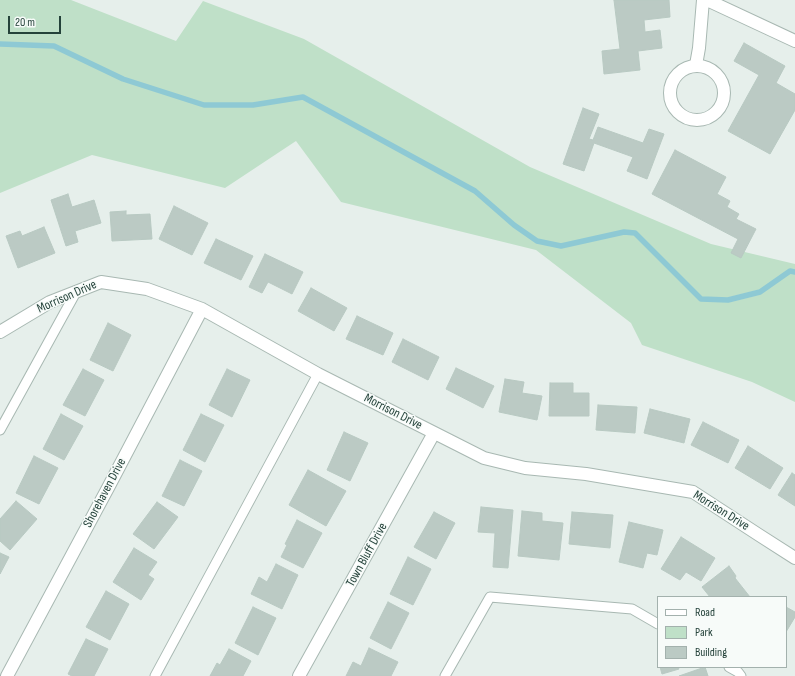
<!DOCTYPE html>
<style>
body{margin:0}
#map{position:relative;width:795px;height:676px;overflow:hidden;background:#e6efeb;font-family:"Sofia Sans Condensed",sans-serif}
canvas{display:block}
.legend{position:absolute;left:657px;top:596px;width:130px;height:72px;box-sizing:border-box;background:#f7fbf9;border:1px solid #a3b1ad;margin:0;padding:5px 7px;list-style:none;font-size:12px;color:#24423a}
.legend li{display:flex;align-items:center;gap:8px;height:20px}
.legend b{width:20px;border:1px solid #a3b1ad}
.scale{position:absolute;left:8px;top:16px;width:53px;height:18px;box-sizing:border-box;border:2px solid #24423a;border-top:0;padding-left:5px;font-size:12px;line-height:14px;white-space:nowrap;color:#24423a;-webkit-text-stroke:3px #f7fbf9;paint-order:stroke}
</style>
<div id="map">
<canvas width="795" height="676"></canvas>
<ul class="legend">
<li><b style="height:5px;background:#fff"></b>Road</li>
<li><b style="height:11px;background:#bfe0c8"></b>Park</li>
<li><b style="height:11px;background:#bbcac4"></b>Building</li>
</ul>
<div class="scale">20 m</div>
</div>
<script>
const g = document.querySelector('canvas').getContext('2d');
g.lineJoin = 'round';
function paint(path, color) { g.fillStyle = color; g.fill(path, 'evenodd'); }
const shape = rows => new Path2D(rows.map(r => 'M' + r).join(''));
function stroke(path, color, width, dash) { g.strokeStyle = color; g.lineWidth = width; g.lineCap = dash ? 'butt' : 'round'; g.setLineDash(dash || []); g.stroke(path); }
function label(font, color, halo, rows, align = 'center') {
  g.font = font + ' "Sofia Sans Condensed",sans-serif'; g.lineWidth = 3; g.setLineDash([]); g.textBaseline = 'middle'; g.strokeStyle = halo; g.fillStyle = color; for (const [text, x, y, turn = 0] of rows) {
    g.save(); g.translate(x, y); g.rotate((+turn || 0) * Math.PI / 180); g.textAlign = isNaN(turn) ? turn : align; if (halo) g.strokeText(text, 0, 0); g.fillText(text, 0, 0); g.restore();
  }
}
paint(shape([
 [0,0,71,0,176,41,203,1,304,39,530,167,711,244,795,264,795,402,752,382,642,345,631,323,536,250,341,202,296,141,225,188,92,155,0,193]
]), '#bfe0c8');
stroke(shape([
 [0,44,54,46,123,79,204,105,253,105,303,97,475,191,514,225,537,241,561,246,624,232,635,233,701,299,728,300,760,292,790,271,795,272]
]), '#8ec9d4', 5.5);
const building = shape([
 [614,0,669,0,670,17,644,20,645,32,660,30,662,48,638,51,640,70,604,74,602,51,620,49,614,0],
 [744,43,785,66,776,83,795,94,795,110,770,154,728,131,759,75,734,61,744,43],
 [583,108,599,114,589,139,593,140,598,127,643,143,649,129,664,134,647,179,627,171,633,157,594,143,584,171,563,164,583,108],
 [675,150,726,177,717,194,730,201,727,207,739,214,736,219,756,229,741,258,731,253,738,239,652,194,675,150],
 [68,194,72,207,94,200,101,223,75,231,78,242,66,246,51,200,68,194],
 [174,206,208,223,192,255,159,239,174,206],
 [126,211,126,215,150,214,152,239,112,241,110,212,126,211],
 [44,227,55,253,18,268,6,236,20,231,22,236,44,227],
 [216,239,253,256,241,280,204,263,216,239],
 [265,254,303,272,292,294,268,282,262,293,249,287,265,254],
 [311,288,347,308,334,331,298,311,311,288],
 [357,316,393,333,383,355,346,339,357,316],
 [108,323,131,335,113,371,90,360,108,323],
 [403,339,439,357,428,380,392,362,403,339],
 [456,368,494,386,483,408,446,389,456,368],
 [83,369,104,380,85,416,63,405,83,369],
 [227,369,250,380,232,417,209,405,227,369],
 [505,379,524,382,522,393,542,396,537,420,499,412,505,379],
 [550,383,573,383,573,393,589,393,589,416,549,416,550,383],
 [598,405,637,407,635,433,596,430,598,405],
 [650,409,690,419,684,443,644,433,650,409],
 [61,414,83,426,64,460,43,449,61,414],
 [201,414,224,425,205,462,183,450,201,414],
 [703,422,739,440,728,463,691,445,703,422],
 [344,432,368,443,350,481,327,470,344,432],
 [748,446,783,468,770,489,735,468,748,446],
 [34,456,58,468,39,504,16,493,34,456],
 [180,460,202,471,184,506,162,496,180,460],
 [308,470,346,491,326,526,289,505,308,470],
 [792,473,795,475,795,506,778,495,792,473],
 [16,501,37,519,10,550,0,541,0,519,16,501],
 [157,502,178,517,154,549,133,534,157,502],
 [481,507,513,510,508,568,493,567,495,533,478,532,481,507],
 [522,511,542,513,542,521,563,523,559,560,518,556,522,511],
 [434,512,455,523,436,559,414,547,434,512],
 [572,512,613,515,610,548,569,544,572,512],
 [297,520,322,533,303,568,281,557,287,545,285,544,297,520],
 [629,522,663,530,657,555,647,553,643,568,619,562,629,522],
 [681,537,715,558,701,581,686,572,680,580,661,569,681,537],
 [134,548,157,562,148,575,154,579,141,600,113,582,134,548],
 [0,553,9,557,0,574,0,553],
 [408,557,431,569,413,605,390,594,408,557],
 [276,564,298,575,282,609,251,594,259,577,267,582,276,564],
 [729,566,736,576,735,578,750,597,710,597,702,587,729,566],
 [106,591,129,604,110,640,86,627,106,591],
 [388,602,409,613,391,649,370,638,388,602],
 [253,607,276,618,258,655,235,643,253,607],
 [786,607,795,612,795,617,786,632,786,607],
 [86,639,108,649,94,676,72,676,68,674,86,639],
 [369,648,398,662,391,676,346,676,353,662,361,666,369,648],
 [229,649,251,661,243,676,210,676,217,663,220,665,229,649],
 [660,667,678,667,679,669,662,674,660,667],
 [705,667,708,676,679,676,705,667]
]);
paint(building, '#bbcac4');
stroke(building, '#b8c9c2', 1);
const lane = shape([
 [0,430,76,292],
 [729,667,738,672,741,676],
 [155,676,318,374],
 [445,676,490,597,632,609,658,624]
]);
const street = shape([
 [707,0,795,41],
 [696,65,699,48,703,0],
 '670 93a27 27 0 1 1 54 0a27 27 0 1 1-54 0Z',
 [0,332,50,302,101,282,147,289,202,309,318,374,484,458,525,468,586,474,693,492,759,535,795,558],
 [7,676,109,486,202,309],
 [299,676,434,433]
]);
stroke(lane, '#a8b8b2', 11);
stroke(street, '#a8b8b2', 14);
stroke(lane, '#fff', 9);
stroke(street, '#fff', 12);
label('13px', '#24423a', '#f7fbf9', [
 ["Morrison Drive",67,297,-24],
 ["Morrison Drive",393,412,27],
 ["Shorehaven Drive",105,493,-62],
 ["Morrison Drive",721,511,32],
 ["Town Bluff Drive",367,555,-61]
]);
</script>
